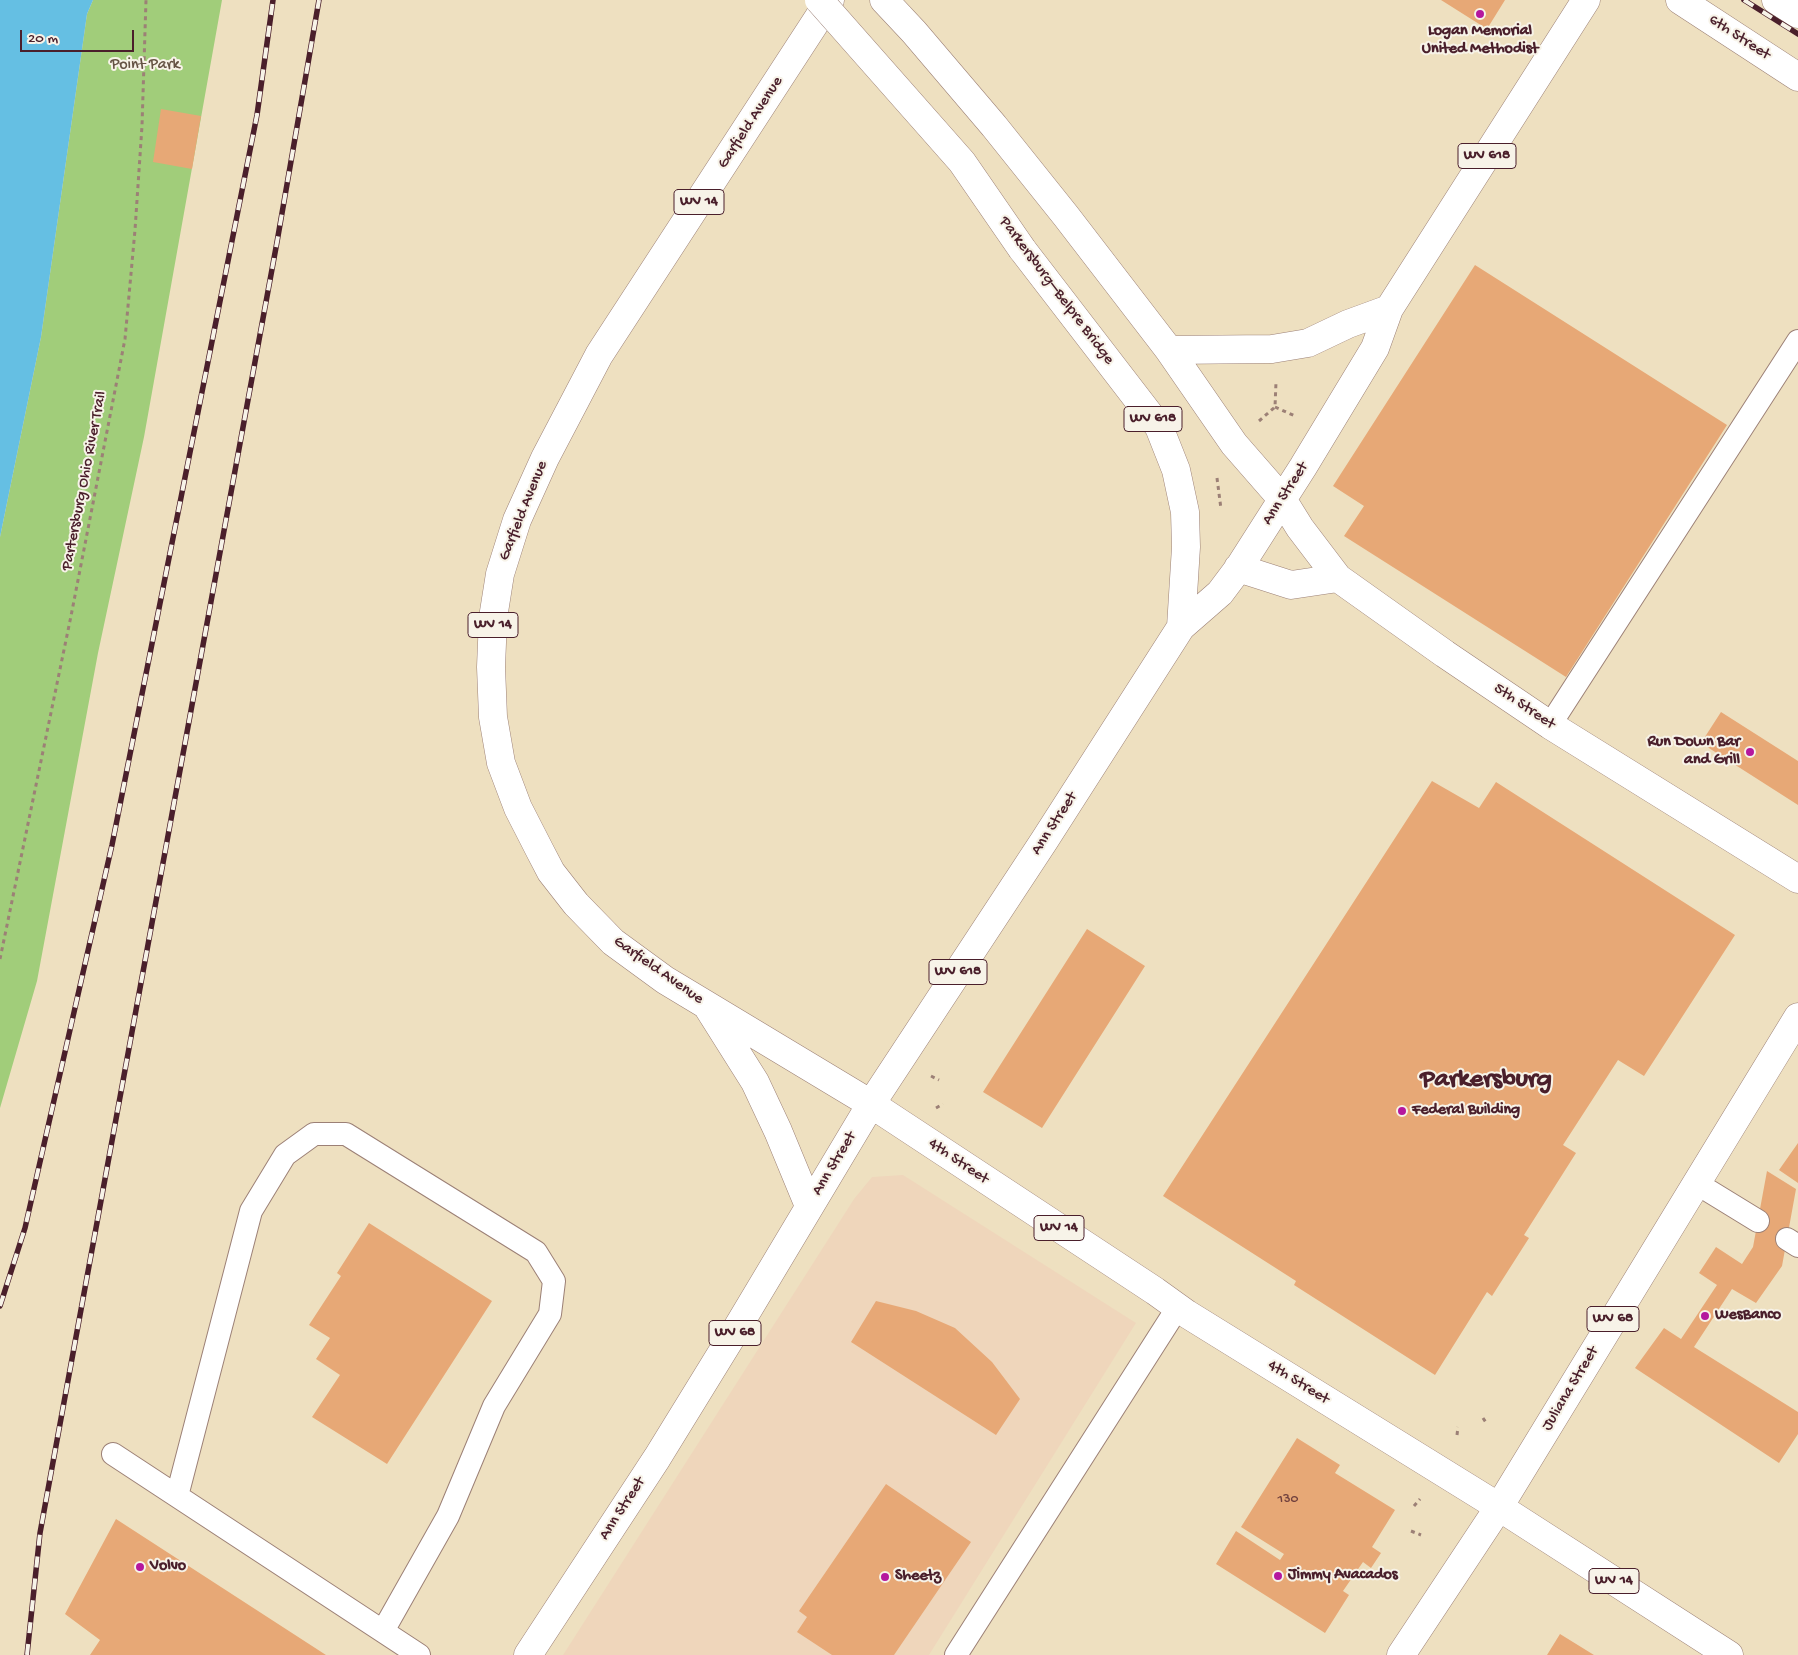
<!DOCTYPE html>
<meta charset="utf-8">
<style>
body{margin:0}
#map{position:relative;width:1798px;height:1655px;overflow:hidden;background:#eee0c0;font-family:"Gochi Hand",sans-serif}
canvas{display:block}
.scale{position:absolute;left:20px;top:30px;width:114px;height:22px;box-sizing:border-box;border:2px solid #4a1f2b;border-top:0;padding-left:6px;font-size:15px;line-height:18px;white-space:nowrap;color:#4a1f2b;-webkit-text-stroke:4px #f7f3e8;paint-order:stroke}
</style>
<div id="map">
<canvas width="1798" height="1655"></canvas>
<div class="scale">20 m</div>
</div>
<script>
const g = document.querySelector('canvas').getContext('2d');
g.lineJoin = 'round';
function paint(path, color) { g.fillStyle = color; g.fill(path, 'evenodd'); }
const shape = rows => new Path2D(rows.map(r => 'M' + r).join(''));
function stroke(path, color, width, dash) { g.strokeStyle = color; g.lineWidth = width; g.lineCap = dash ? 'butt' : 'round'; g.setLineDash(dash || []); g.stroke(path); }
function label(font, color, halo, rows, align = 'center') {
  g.font = font + ' "Gochi Hand",sans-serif'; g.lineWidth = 4; g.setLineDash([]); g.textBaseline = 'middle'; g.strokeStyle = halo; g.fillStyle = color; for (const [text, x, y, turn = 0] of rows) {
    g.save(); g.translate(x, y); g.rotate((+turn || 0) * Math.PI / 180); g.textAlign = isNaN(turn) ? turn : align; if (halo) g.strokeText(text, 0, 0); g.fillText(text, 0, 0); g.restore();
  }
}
paint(shape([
 [903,1175,1136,1323,929,1655,563,1655,854,1199,872,1177]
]), '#efd6bb');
paint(shape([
 [93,0,222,0,144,437,98,653,37,981,0,1108,0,537,41,337,87,14]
]), '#a1cd7a');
paint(shape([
 [0,0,93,0,87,14,41,337,0,537]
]), '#65bfe3');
paint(shape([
 [1441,0,1505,0,1487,29],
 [161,109,201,116,192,169,153,162],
 [1475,265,1727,425,1566,677,1344,536,1364,506,1333,486],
 [1721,712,1798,761,1798,805,1701,743],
 [1432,781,1479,808,1496,782,1735,935,1644,1076,1618,1060,1563,1145,1576,1153,1524,1235,1529,1238,1492,1296,1487,1292,1435,1375,1294,1285,1296,1281,1163,1196],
 [1087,929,1145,966,1042,1128,983,1092],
 [1798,1143,1798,1183,1779,1170],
 [1767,1171,1796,1189,1782,1266,1756,1303,1732,1289,1694,1347,1798,1412,1798,1434,1779,1463,1635,1368,1664,1328,1681,1339,1717,1285,1699,1273,1716,1247,1742,1264,1753,1247],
 [369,1223,492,1301,387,1464,312,1417,340,1375,316,1359,330,1338,309,1325,341,1276,337,1273],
 [876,1301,916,1311,955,1328,992,1362,1020,1399,996,1435,851,1342],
 [1297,1438,1340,1465,1335,1473,1395,1510,1372,1547,1381,1553,1371,1568,1363,1562,1343,1591,1349,1595,1325,1633,1216,1564,1236,1531,1280,1560,1284,1554,1241,1527],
 [886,1484,971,1542,894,1655,832,1655,797,1632,807,1617,799,1611],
 [116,1519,326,1655,90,1655,100,1640,65,1614],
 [1560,1634,1594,1655,1547,1655]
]), '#e7a876');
const service = shape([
 [1550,725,1798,341],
 [1696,1183,1758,1221],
 [1787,1239,1798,1246],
 [113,1454,419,1655],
 [177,1496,251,1211,285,1155,314,1134,346,1134,536,1252,554,1281,550,1314,494,1406,448,1516,383,1631],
 [956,1655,1178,1307]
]);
const tertiary = shape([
 [1680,0,1798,77],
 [1776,0,1798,14]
]);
const primary = shape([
 [830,0,599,355,545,458,517,520,500,574,493,618,491,667,493,717,501,763,518,808,539,849,551,872,576,904,613,942,665,980,871,1104,1155,1291,1187,1314,1499,1507,1729,1655],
 [884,0,914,32,994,126,1066,216,1169,350,1234,444,1282,499,1300,528,1338,578,1445,654,1550,725,1798,879],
 [1022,249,1159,427,1176,470,1185,512,1186,547,1181,627],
 [1169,350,1272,349,1308,343,1348,324,1389,309],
 [1238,568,1291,585,1338,578],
 [709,1009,755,1082,778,1131,809,1206],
 [528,1655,657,1458,737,1328,871,1104,1044,841,1181,627,1220,593,1238,569,1303,467,1375,348,1389,309,1586,0],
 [1401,1655,1499,1507,1798,1017]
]);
stroke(service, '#9c8076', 24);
stroke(tertiary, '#9c8076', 29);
stroke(primary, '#9c8076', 29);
stroke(shape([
 [1275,407,1295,416],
 [1259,421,1275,407,1276,382],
 [1217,478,1221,509],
 [0,959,71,616,125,339,135,230,142,126,146,0],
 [931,1076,939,1080],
 [936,1108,943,1104],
 [1483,1418,1487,1424],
 [1457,1435,1458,1427],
 [1414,1506,1420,1499],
 [1411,1531,1421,1535]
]), '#9c8076', 3, [4, 4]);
stroke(service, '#fff', 22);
stroke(tertiary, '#fff', 28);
stroke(primary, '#fff', 28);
const rail = shape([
 [1744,0,1798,34],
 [0,1306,25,1228,112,845,257,115,273,0],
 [27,1655,40,1533,277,242,319,0]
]);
stroke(rail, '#4a1f2b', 5.5);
stroke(rail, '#f7f3e8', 4, [11]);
const primaryBridge = shape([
 [819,0,962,162,1022,249]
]);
stroke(primaryBridge, '#9c8076', 29, []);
stroke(primaryBridge, '#fff', 28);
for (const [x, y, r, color] of [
 [1480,14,5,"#b5179e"],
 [1750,752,5,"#b5179e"],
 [1402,1111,5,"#b5179e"],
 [1705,1316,5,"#b5179e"],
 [140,1567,5,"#b5179e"],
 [1278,1576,5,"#b5179e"],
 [885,1577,5,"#b5179e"]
]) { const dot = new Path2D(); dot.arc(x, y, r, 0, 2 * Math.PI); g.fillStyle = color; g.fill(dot); stroke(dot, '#f7f3e8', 2); }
label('14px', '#71413e', null, [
 ["130",1288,1500]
]);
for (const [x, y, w] of [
 [1487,156,58],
 [699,202,50],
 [1153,419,58],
 [493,625,50],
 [958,972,58],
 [1059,1228,50],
 [1613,1319,52],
 [735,1333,52],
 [1614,1581,50]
]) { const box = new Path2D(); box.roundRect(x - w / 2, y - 12.5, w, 25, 4); g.fillStyle = '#f7f3e8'; g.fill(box); stroke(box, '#4a1f2b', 1); }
label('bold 15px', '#4a1f2b', null, [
 ["WV 618",1487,156],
 ["WV 14",699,202],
 ["WV 618",1153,419],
 ["WV 14",493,625],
 ["WV 618",958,972],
 ["WV 14",1059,1228],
 ["WV 68",1613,1319],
 ["WV 68",735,1333],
 ["WV 14",1614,1581]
]);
label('bold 16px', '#4a1f2b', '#f7f3e8', [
 ["Logan Memorial",1480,32,"center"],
 ["United Methodist",1480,50,"center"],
 ["Run Down Bar",1740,743,"right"],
 ["and Grill",1740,761,"right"],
 ["Federal Building",1412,1111],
 ["WesBanco",1715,1316],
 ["Volvo",150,1567],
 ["Jimmy Avacados",1288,1576],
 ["Sheetz",895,1577]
], 'left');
label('16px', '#4a1f2b', '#f7f3e8', [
 ["6th Street",1739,38,33],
 ["Garfield Avenue",751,123,-57],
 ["Parkersburg–Belpre Bridge",1056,291,53],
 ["Partersburg Ohio River Trail",85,481,-79],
 ["Ann Street",1286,494,-57],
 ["Garfield Avenue",524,511,-68],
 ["5th Street",1524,707,34],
 ["Ann Street",1055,824,-57],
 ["Garfield Avenue",658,971,35],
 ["4th Street",958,1162,34],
 ["Ann Street",835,1164,-59],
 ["4th Street",1298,1383,32],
 ["Juliana Street",1571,1389,-59],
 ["Ann Street",623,1509,-57]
]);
label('16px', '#645343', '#f7f3e8', [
 ["Point Park",145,66]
]);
label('bold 26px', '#4a1f2b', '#f7f3e8', [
 ["Parkersburg",1486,1081]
]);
</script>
